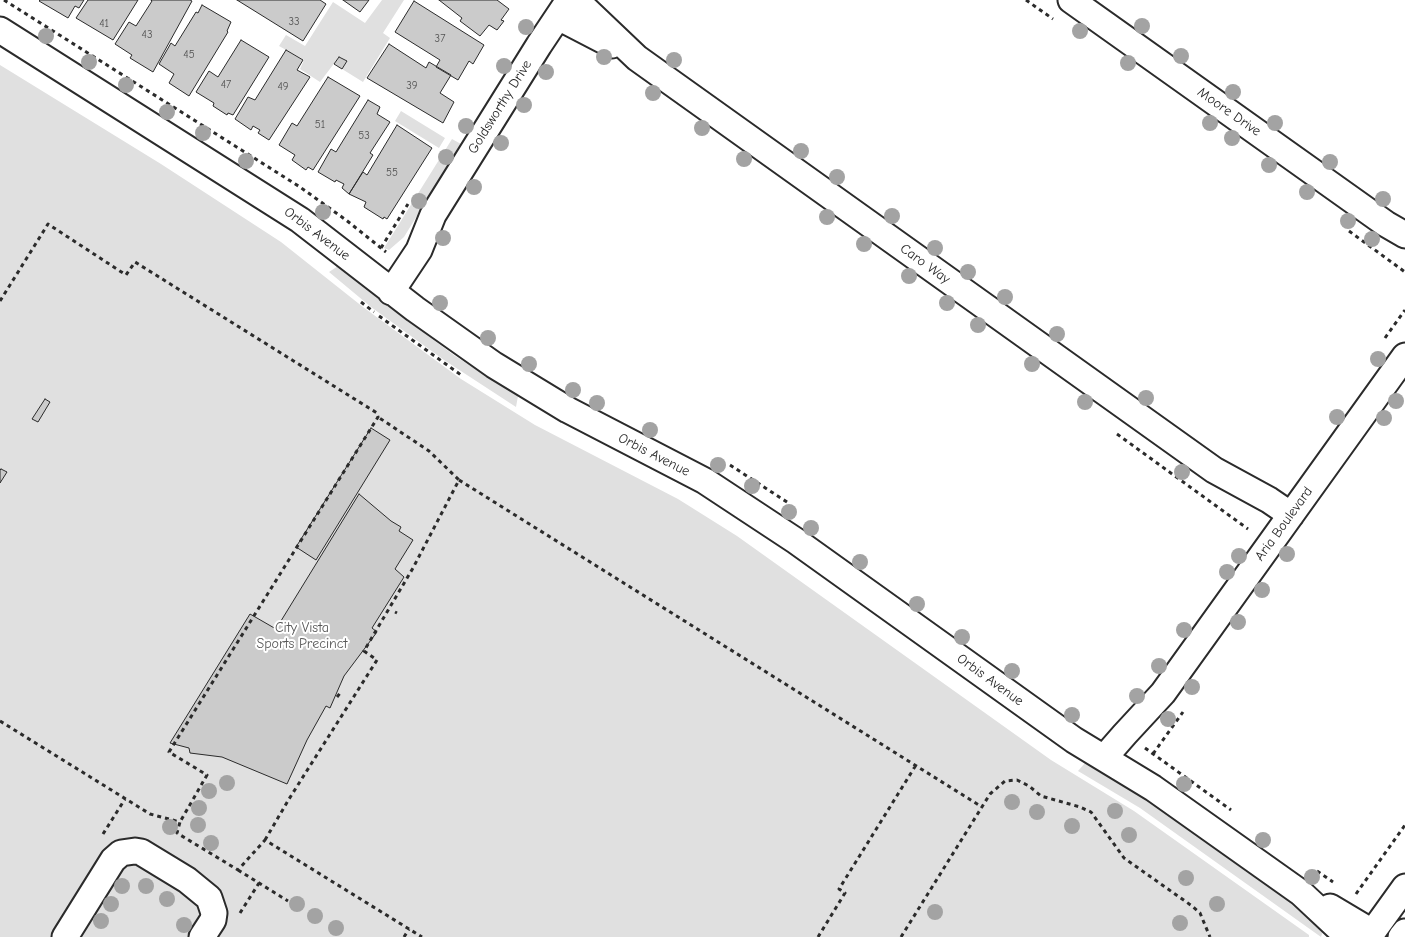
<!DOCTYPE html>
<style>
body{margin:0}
canvas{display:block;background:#fff}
</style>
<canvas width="1405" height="937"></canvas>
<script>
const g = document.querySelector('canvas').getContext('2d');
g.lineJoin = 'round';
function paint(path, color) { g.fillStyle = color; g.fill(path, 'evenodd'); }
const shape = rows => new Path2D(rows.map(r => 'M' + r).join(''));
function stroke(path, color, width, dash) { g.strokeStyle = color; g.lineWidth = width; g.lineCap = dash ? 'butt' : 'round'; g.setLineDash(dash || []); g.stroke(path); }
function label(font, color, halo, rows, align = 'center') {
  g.font = font + ' "Comic Neue",sans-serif'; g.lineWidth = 4; g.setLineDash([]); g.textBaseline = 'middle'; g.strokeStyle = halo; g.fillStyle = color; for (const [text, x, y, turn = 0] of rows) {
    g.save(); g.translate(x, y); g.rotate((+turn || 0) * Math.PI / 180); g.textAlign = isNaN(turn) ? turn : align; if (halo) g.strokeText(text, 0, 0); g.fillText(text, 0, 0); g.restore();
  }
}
paint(shape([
 [382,0,404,0,383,33,390,38,363,82,342,69,347,62,339,57,320,82,300,69,304,60,279,46,286,35,305,46,333,2,365,23],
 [0,65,161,164,281,242,363,307,461,379,535,425,678,499,737,536,1051,760,1134,811,1309,935,1309,937,0,937],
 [401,111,445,138,439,148,395,121],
 [452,139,461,144,404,237,389,250,384,248],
 [338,266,384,303,455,356,518,396,516,407,444,360,371,307,329,272],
 [1085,763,1143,797,1318,921,1324,928,1321,937,1140,808,1078,771]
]), '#e0e0e0');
const building = shape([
 [40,0,84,0,79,8,75,6,68,18,39,1,40,0],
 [88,0,138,0,113,40,76,18,88,0],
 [151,0,190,0,192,1,153,72,130,58,132,55,115,44,129,22,136,26,152,1,151,0],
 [237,0,320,0,326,4,303,41,237,0],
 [343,0,369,0,360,12,343,0],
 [439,0,497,0,509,9,501,20,504,21,497,30,489,25,480,36,460,21,462,18,439,0],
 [414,1,484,45,473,64,469,61,458,80,436,67,440,60,395,32,414,1],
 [202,5,231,22,227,31,228,32,189,96,169,83,174,74,159,64,171,43,175,46,196,12,198,13,202,5],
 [241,40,269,57,233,115,228,113,227,115,213,106,214,103,196,92,209,71,218,77,241,40],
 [389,44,426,68,429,62,451,75,440,93,454,102,443,123,367,78,389,44],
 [286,50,303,60,297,70,310,77,269,140,258,133,260,130,253,126,251,130,235,119,248,97,255,100,286,50],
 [339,57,347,61,342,69,334,64,339,57],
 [328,77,360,96,313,170,308,167,306,170,292,160,295,155,279,145,292,123,297,126,328,77],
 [368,100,380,107,377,114,390,122,370,153,373,155,349,194,342,188,344,184,336,180,335,182,318,172,331,149,336,152,368,100],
 [397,125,432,148,387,219,384,217,383,219,364,207,366,202,349,194,363,172,367,175,397,125],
 [45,399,50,402,38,422,32,419,45,399],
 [371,428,390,440,316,560,296,547,371,428],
 [1,469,7,472,0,483,0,470,1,469],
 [359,494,391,521,401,527,399,531,413,540,395,569,404,577,372,628,377,632,344,676,330,708,326,706,307,740,287,784,222,757,190,753,189,748,170,743,250,614,276,629,359,494]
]);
paint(building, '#cbcbcb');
stroke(building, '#2b2b2b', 1);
const minor = shape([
 [576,0,637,58,1214,470,1269,500,1291,515],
 [1071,0,1386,224,1405,235],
 [558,17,612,45],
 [0,30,300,220,415,309,494,365,568,410,705,481,796,541,1074,740,1153,788,1301,893,1348,937],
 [391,292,419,250,433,215,539,45,569,0],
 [1104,758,1125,734,1163,693,1405,356],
 [1330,907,1372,932],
 [65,937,113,860,121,853,135,851,141,852,187,880,209,898,214,913,213,920,202,937],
 [1369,937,1405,887],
 [1401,937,1405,932]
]);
stroke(minor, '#2b2b2b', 29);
stroke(shape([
 [4,0,300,187,346,220,386,252],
 [1026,0,1053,19],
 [1349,231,1405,272],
 [381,248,408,204],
 [0,301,48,224,126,275,135,262,377,413,378,417,169,752,207,775,180,822],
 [361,302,374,312],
 [379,316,461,375],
 [1385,338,1405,310],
 [1117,434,1248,529],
 [730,465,790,504],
 [459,480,982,807],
 [395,612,397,613],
 [337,697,341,692],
 [0,721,150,814,180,822,177,833,238,870,265,840,422,937],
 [1145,748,1231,810],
 [1153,754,1183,712],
 [103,834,125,799],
 [265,840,289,799,377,660,364,651,413,568,459,480,429,451,378,417],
 [238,870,288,901],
 [1317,871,1333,882],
 [1356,894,1405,825],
 [240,913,259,883],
 [404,937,409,929],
 [818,937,845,893,839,889,916,765],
 [901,937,990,794,1005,781,1017,780,1029,786,1041,796,1080,807,1091,812,1124,858,1192,906,1200,913,1210,937]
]), '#2b2b2b', 3, [4, 4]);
stroke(minor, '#fff', 25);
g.fillStyle = '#a3a3a3';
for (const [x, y] of [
 [1142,26],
 [526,27],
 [1080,31],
 [46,36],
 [1181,56],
 [604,57],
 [674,60],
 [89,62],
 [1128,63],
 [504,66],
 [546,72],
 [126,85],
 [1233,92],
 [653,93],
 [524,105],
 [167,112],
 [1210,123],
 [1275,123],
 [466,126],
 [702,128],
 [203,133],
 [1232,138],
 [501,143],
 [801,151],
 [446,157],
 [744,159],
 [246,161],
 [1330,162],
 [1269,165],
 [837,177],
 [474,187],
 [1307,192],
 [1383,199],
 [419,201],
 [323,212],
 [892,216],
 [827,217],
 [1348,221],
 [443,238],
 [1372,239],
 [864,244],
 [935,248],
 [968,272],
 [909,276],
 [1005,297],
 [440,303],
 [947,303],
 [978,325],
 [1057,334],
 [488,338],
 [1378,359],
 [529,364],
 [1032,364],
 [573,390],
 [1146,398],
 [1396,401],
 [1085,402],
 [597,403],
 [1337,417],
 [1384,418],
 [650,430],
 [718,465],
 [1182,472],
 [752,486],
 [789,512],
 [811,528],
 [1287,554],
 [1239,556],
 [860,562],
 [1227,572],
 [1262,590],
 [917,604],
 [1238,622],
 [1184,630],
 [962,637],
 [1159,666],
 [1012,671],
 [1192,687],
 [1137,696],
 [1072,715],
 [1168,719],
 [227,783],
 [1184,784],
 [209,791],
 [1012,802],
 [199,808],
 [1115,811],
 [1037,812],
 [198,825],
 [1072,826],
 [170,827],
 [1129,835],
 [1263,840],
 [211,843],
 [1312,877],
 [1186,878],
 [122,886],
 [146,886],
 [167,899],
 [111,904],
 [297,904],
 [1217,904],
 [935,912],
 [315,916],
 [101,921],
 [1180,923],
 [184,925],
 [336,928]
]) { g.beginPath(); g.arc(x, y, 8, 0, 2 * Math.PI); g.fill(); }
label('11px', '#535353', null, [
 ["33",294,22],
 ["41",104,24],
 ["43",147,35],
 ["37",440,39],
 ["45",189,55],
 ["47",226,85],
 ["39",412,86],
 ["49",283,87],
 ["51",320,125],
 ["53",364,136],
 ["55",392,173]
]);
label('14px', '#2b2b2b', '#fff', [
 ["Goldsworthy Drive",500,107,-58],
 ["Moore Drive",1229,112,35],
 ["Orbis Avenue",317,234,37],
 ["Caro Way",925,264,36],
 ["Orbis Avenue",654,455,27],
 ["Aria Boulevard",1284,524,-54],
 ["Orbis Avenue",990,680,36]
]);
label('14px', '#585858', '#fff', [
 ["City Vista",302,628],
 ["Sports Precinct",302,644]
]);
</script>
